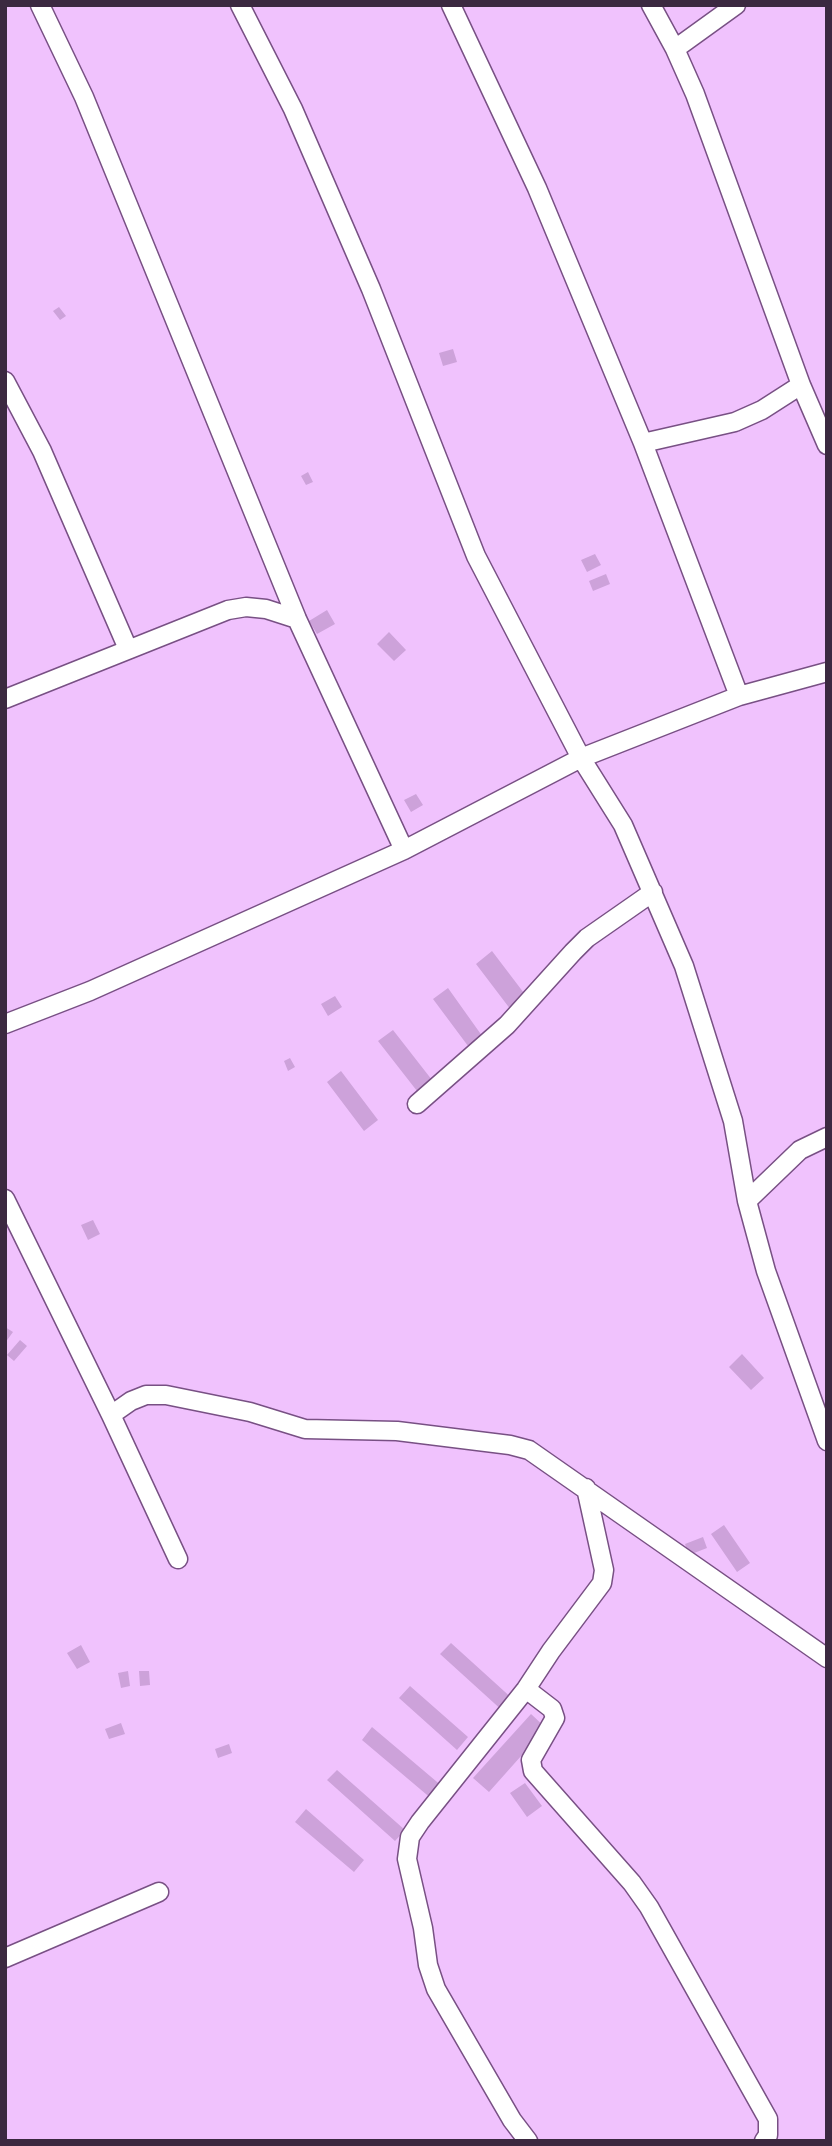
<!DOCTYPE html>
<style>
body{margin:0}
#map{position:relative;width:832px;height:2146px;overflow:hidden;background:#f0c2fd;font-family:Cabin,sans-serif}
canvas{display:block}
.frame{position:absolute;inset:0;border:7px solid #3b2940;pointer-events:none}
</style>
<div id="map">
<canvas width="832" height="2146"></canvas>
<div class="frame"></div>
</div>
<script>
const g = document.querySelector('canvas').getContext('2d');
g.lineJoin = 'round';
function paint(path, color) { g.fillStyle = color; g.fill(path, 'evenodd'); }
const shape = rows => new Path2D(rows.map(r => 'M' + r).join(''));
function stroke(path, color, width, dash) { g.strokeStyle = color; g.lineWidth = width; g.lineCap = dash ? 'butt' : 'round'; g.setLineDash(dash || []); g.stroke(path); }
paint(shape([
 [59,307,66,316,60,320,53,311],
 [453,349,457,362,443,366,439,353],
 [308,472,313,482,306,485,301,476],
 [595,554,601,565,587,572,581,560],
 [606,574,610,584,593,591,589,581],
 [327,610,335,624,317,634,309,621],
 [389,632,406,650,394,661,377,644],
 [416,794,423,805,411,812,404,800],
 [492,951,530,1001,514,1014,476,964],
 [448,988,485,1040,471,1050,433,999],
 [335,996,342,1007,328,1016,321,1004],
 [393,1030,432,1080,417,1091,378,1041],
 [290,1058,295,1067,288,1071,284,1061],
 [341,1071,378,1120,364,1131,327,1082],
 [93,1220,100,1234,88,1240,81,1225],
 [5,1327,13,1332,5,1343],
 [20,1340,27,1346,14,1361,7,1355],
 [742,1354,764,1378,751,1390,729,1367],
 [724,1525,750,1563,737,1572,711,1534],
 [703,1537,707,1548,689,1555,685,1544],
 [451,1643,515,1701,505,1713,440,1654],
 [81,1645,90,1662,77,1669,67,1653],
 [128,1671,130,1686,121,1688,118,1673],
 [139,1671,149,1671,150,1685,140,1686],
 [410,1686,468,1737,457,1750,399,1698],
 [531,1714,546,1728,489,1792,473,1778],
 [121,1723,125,1734,109,1739,105,1729],
 [372,1727,443,1787,433,1800,362,1740],
 [229,1744,232,1753,218,1758,215,1749],
 [337,1770,405,1830,395,1841,327,1780],
 [525,1783,542,1806,527,1817,510,1793],
 [306,1809,364,1860,354,1872,295,1822]
]), '#cda2da');
const street = shape([
 [40,5,84,97,297,619,404,850],
 [240,5,293,109,371,289,476,556,581,758,623,825,684,966,733,1121,747,1201,766,1271,827,1441],
 [451,5,537,188,643,443,739,696],
 [651,5,675,49,695,94,801,385,827,445],
 [675,49,736,5],
 [5,381,42,451,128,649],
 [643,443,735,422,762,410,801,385],
 [5,699,228,610,246,607,266,609,297,619],
 [5,1024,90,991,404,850,581,758,739,696,827,672],
 [417,1104,507,1025,573,952,587,938,653,892],
 [5,1199,111,1415,178,1559],
 [747,1201,800,1150,827,1137],
 [111,1415,131,1401,146,1395,166,1395,250,1412,305,1429,397,1431,510,1445,529,1450,827,1658],
 [526,1689,552,1709,555,1718,531,1760,533,1771,632,1883,649,1907,768,2119,768,2135,764,2141],
 [5,1958,159,1892],
 [528,2141,512,2120,436,1989,428,1965,423,1928,407,1859,410,1837,420,1822,526,1689,551,1651,602,1583,604,1570,586,1488]
]);
stroke(street, '#785084', 21);
stroke(street, '#fff', 18);
</script>
